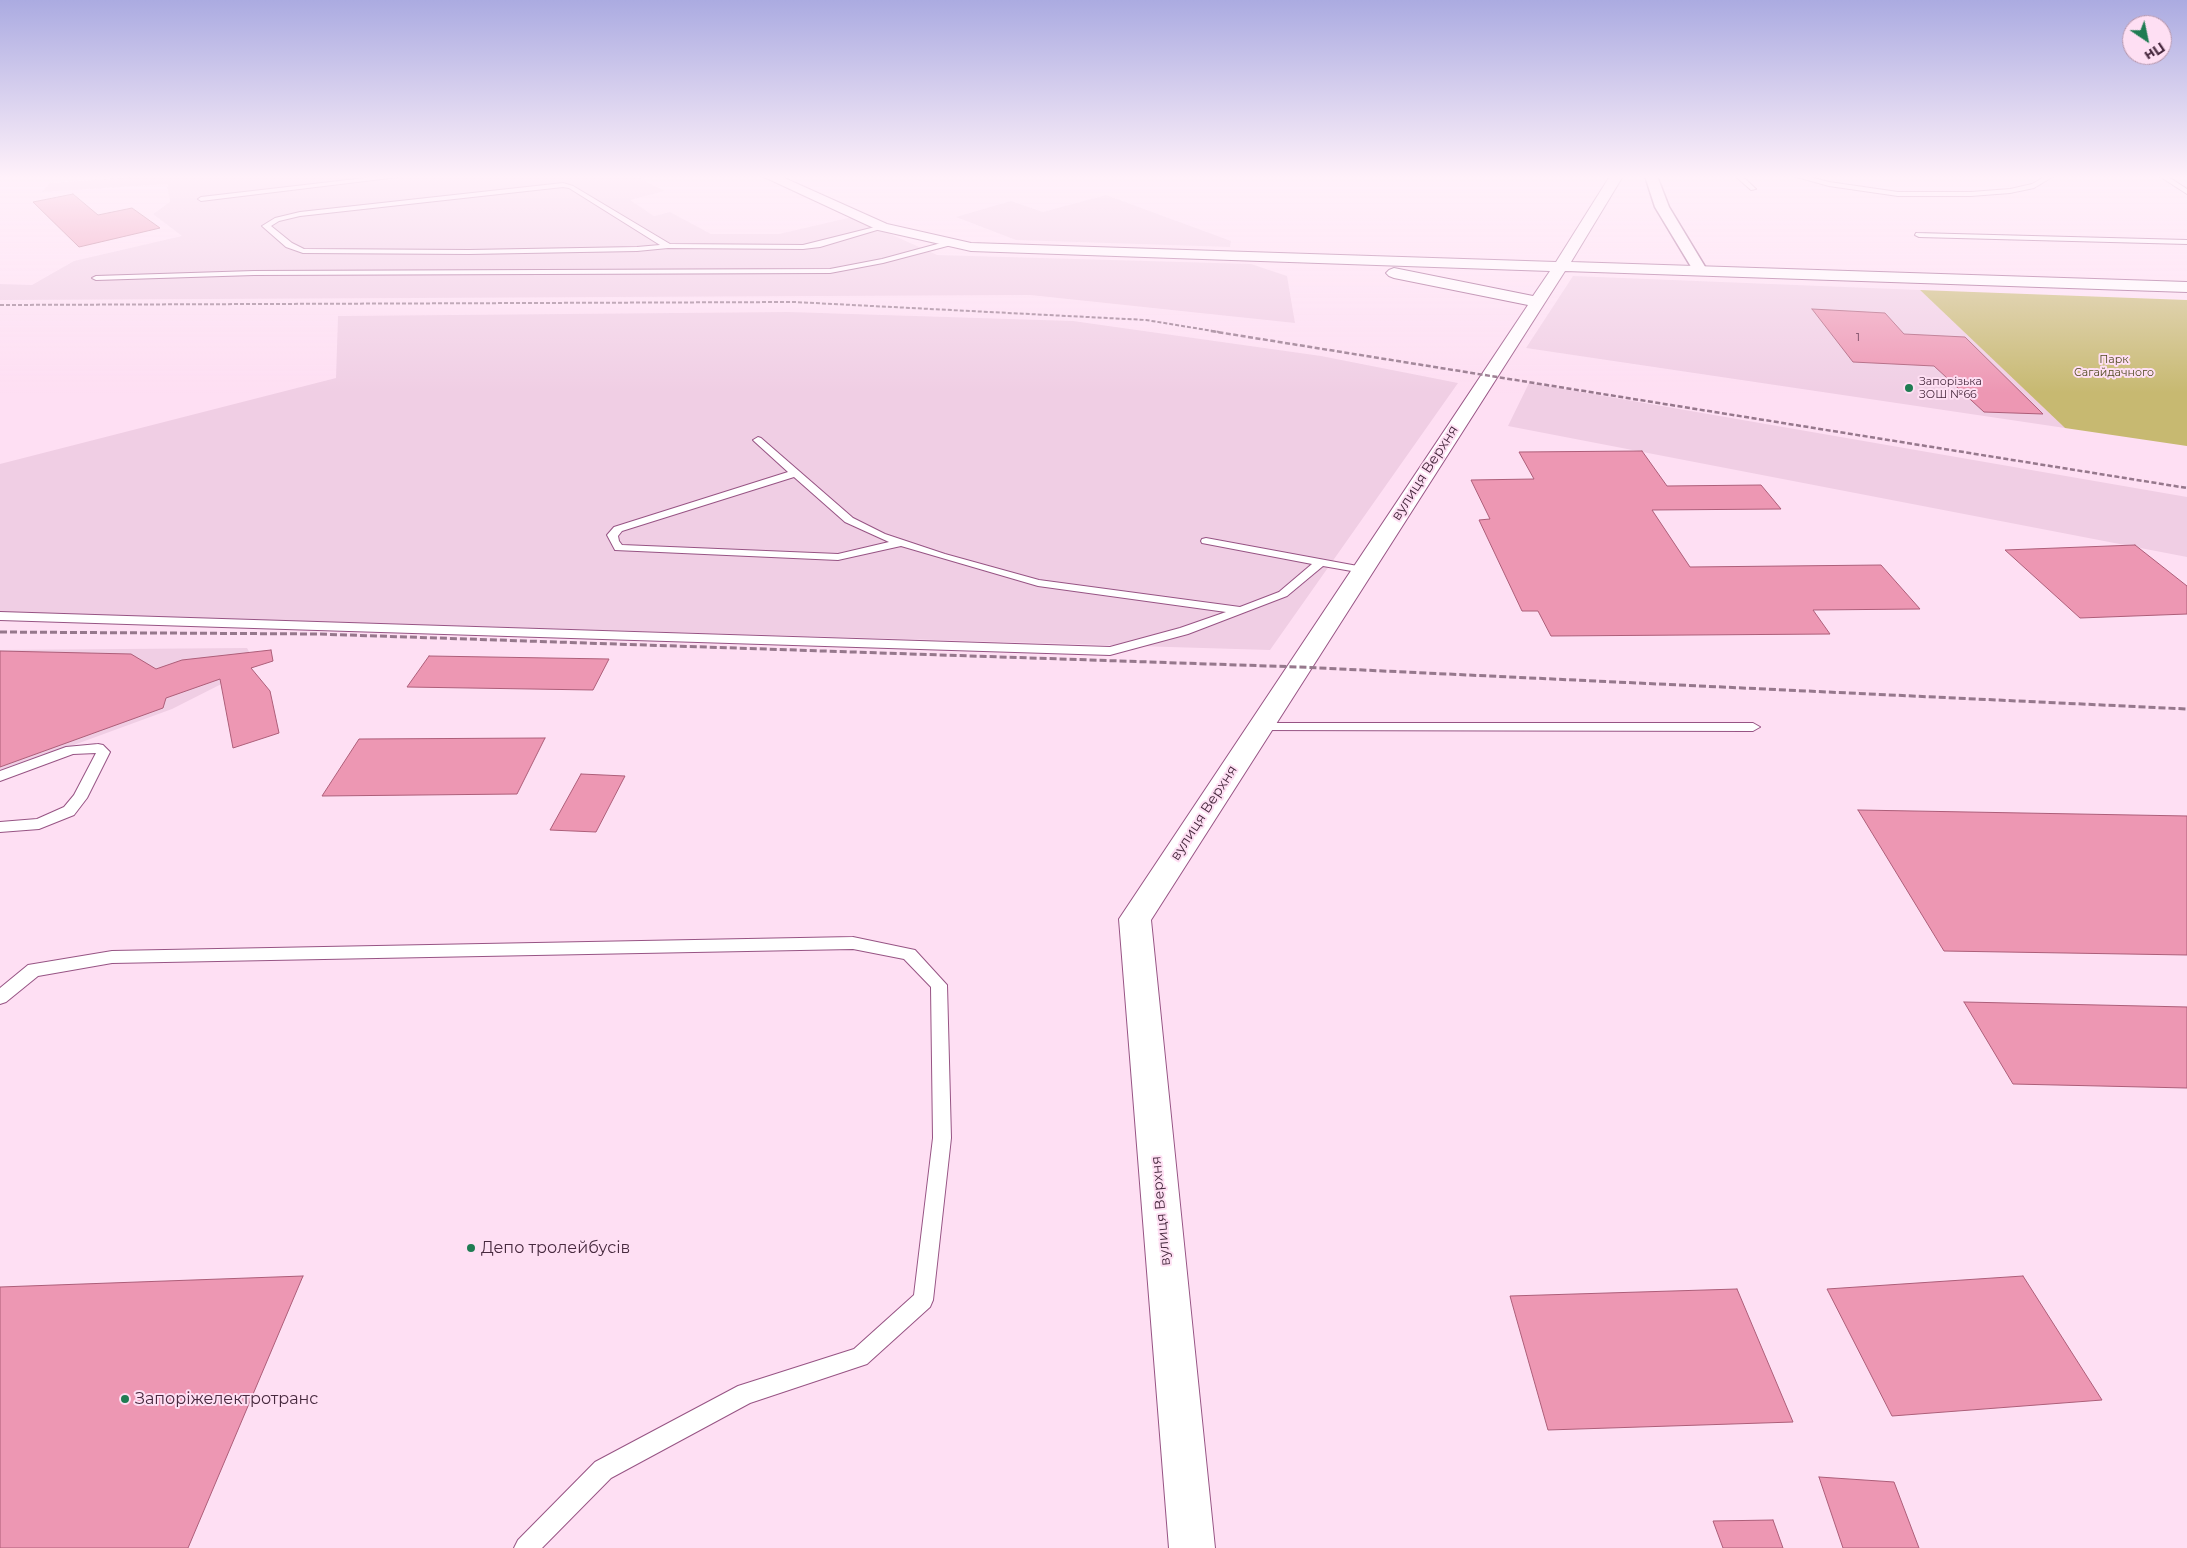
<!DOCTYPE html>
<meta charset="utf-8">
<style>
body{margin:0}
#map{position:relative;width:2187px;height:1548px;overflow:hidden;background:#fedff3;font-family:Montserrat,sans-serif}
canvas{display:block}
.north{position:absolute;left:2122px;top:15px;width:50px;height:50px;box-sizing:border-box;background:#fedff3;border:1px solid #b596ab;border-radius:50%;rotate:146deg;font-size:14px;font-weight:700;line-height:20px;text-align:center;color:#47293e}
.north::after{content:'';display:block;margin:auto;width:18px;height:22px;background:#1f7c52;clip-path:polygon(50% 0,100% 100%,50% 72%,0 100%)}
</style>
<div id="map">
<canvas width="2187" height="1548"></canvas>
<div class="north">Пн</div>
</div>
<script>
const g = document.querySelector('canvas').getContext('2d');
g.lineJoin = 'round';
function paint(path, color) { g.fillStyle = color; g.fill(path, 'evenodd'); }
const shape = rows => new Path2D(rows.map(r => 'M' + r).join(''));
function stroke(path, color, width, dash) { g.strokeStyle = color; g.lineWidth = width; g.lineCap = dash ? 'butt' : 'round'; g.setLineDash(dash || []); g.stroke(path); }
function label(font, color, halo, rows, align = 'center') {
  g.font = font + ' Montserrat,sans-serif'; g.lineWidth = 4; g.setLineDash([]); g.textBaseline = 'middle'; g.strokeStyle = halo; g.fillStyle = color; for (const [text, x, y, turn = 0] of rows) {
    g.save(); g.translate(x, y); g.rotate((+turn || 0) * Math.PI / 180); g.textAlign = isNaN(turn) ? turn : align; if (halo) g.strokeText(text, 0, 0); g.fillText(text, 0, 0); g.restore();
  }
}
paint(shape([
 [149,176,635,176,665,191,630,200,654,216,670,212,711,234,779,234,852,217,937,255,1251,264,1287,276,1295,323,1030,295,0,300,0,284,32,285,74,261,182,236,153,214,170,202,167,184,42,192,50,183],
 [1106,195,1231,241,1230,247,1016,240,956,217,1011,201,1043,212],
 [1573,276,1920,290,2065,428,1526,348],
 [789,312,1073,321,1321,356,1458,383,1270,650,0,612,0,464,336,378,338,316],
 [1529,383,2187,497,2187,557,1508,426],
 [247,648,257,666,172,709,0,772,0,650]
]), '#f0cee4');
paint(shape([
 [1920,290,2187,300,2187,446,2065,428]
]), '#c7b971');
const building = shape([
 [73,194,98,215,132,208,160,228,79,247,33,202,73,194],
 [1812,309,1885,313,1904,334,1965,337,2043,414,1984,412,1934,366,1853,362,1812,309],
 [1642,451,1667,486,1761,485,1781,509,1652,510,1690,567,1881,565,1920,609,1813,610,1830,634,1551,636,1538,611,1522,611,1479,520,1490,519,1471,480,1534,479,1519,452,1642,451],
 [2135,545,2187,586,2187,614,2080,618,2005,550,2135,545],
 [271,650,273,661,251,668,270,691,279,733,233,748,220,679,166,698,163,708,0,767,0,651,131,654,156,669,182,660,271,650],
 [429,656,609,659,593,690,407,687,429,656],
 [545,738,517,794,322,796,359,739,545,738],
 [581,774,625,776,596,832,550,830,581,774],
 [1858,810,2187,816,2187,955,1944,951,1858,810],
 [1964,1002,2187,1007,2187,1088,2013,1084,1964,1002],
 [303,1276,188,1548,0,1548,0,1287,303,1276],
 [2023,1276,2102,1400,1892,1416,1827,1289,2023,1276],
 [1737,1289,1793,1422,1548,1430,1510,1296,1737,1289],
 [1819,1477,1894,1482,1919,1548,1843,1548,1819,1477],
 [1773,1520,1783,1548,1723,1548,1713,1521,1773,1520]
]);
paint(building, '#ed97b3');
stroke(building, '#ad5e79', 1);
const service = shape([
 [382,176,406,176,201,201,198,199,201,197,382,176],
 [1735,176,1742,176,1756,189,1751,190,1735,176],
 [1793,176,1806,176,1829,182,1898,192,1971,192,2010,189,2032,184,2046,176,2054,176,2034,188,2010,193,1971,196,1898,196,1829,186,1793,176],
 [2159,176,2167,176,2187,189,2187,194,2159,176],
 [563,183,573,186,670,244,803,245,883,225,887,227,820,247,803,249,668,248,637,251,469,254,303,253,286,247,262,226,275,218,300,212,563,183],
 [563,187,569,188,660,245,637,247,469,250,304,249,292,243,271,226,279,221,300,216,563,187],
 [1916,233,2187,240,2187,244,1919,237,1915,235,1916,233],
 [952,240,956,242,955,244,883,263,830,273,254,275,96,280,92,278,96,276,254,271,830,269,882,259,952,240],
 [758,437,761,438,853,518,885,534,945,554,1039,580,1240,607,1279,592,1312,564,1202,543,1201,541,1202,539,1206,538,1363,567,1369,570,1363,573,1323,566,1287,596,1188,634,1110,655,0,620,0,612,1110,647,1180,628,1226,612,1038,586,901,546,838,560,615,550,607,535,614,527,788,472,755,442,753,440,758,437],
 [794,477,845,522,889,542,838,554,622,545,619,541,618,536,622,531,794,477],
 [1260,723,1753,723,1760,727,1753,731,1255,730,1253,727,1260,723],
 [98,744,103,745,110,752,87,798,74,815,39,829,0,832,0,822,37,819,64,807,74,795,96,753,73,754,0,781,0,771,66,747,98,744],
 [853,937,915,950,947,985,951,1138,933,1300,930,1307,867,1364,750,1403,611,1478,542,1548,514,1548,518,1540,595,1462,738,1386,854,1349,914,1295,933,1138,931,987,904,959,853,949,112,963,38,976,6,1002,0,1004,0,988,28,965,112,951,853,937]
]);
const minor = shape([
 [1645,176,1657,176,1669,207,1707,270,1705,273,1695,273,1693,270,1655,207,1645,176]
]);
const tertiary = shape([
 [762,176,780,176,887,224,971,243,1556,262,1610,176,1623,176,1571,262,2187,282,2187,292,1565,271,1151,920,1215,1548,1169,1548,1119,919,1528,305,1394,278,1389,276,1386,273,1389,270,1394,268,1533,296,1550,271,971,251,878,230,762,176]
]);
stroke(service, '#975484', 2);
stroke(minor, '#975484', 3);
stroke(tertiary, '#975484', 2);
paint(service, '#fff');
paint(minor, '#fff');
paint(tertiary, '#fff');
stroke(shape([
 [0,305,794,302,1146,320,1219,332]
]), '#96788c', 2, [4, 2]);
stroke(shape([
 [1211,331,2187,488]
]), '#96788c', 2.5, [5, 2.5]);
stroke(shape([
 [0,632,318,634,1299,667,2187,709]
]), '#96788c', 3, [7, 3]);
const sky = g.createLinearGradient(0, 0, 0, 393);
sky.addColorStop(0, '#ababe1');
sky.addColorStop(0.45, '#fff1fa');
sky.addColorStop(1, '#fff1fa00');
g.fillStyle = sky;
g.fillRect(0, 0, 2187, 393);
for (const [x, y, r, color] of [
 [1909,388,5,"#1f7c52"],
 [471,1248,5,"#1f7c52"],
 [125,1399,5,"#1f7c52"]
]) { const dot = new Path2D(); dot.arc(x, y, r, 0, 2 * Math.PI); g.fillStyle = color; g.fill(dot); stroke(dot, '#fedff3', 2); }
label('11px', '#70445b', null, [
 ["1",1858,338]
]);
label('11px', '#524a22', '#fedff3', [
 ["Парк",2114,360],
 ["Сагайдачного",2114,373]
]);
label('11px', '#47293e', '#fedff3', [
 ["Запорізька",1919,382],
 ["ЗОШ №66",1919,395]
], 'left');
label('14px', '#47293e', '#fedff3', [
 ["вулиця Верхня",1425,473,-57],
 ["вулиця Верхня",1204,813,-57],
 ["вулиця Верхня",1161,1211,-95]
]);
label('16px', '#47293e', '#fedff3', [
 ["Депо тролейбусів",481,1248],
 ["Запоріжелектротранс",135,1399]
], 'left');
</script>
